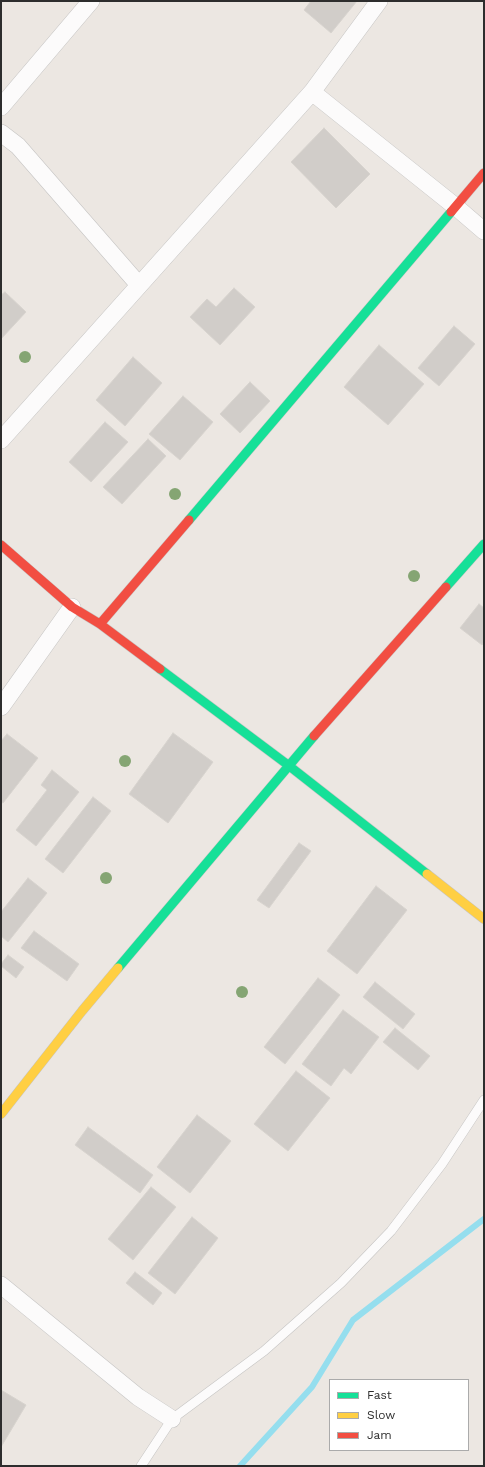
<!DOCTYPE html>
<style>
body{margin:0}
#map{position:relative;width:485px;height:1467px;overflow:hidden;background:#ece7e2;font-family:"Work Sans",sans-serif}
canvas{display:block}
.frame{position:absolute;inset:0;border:2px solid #2d2d2d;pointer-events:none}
.legend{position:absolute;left:329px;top:1379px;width:140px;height:72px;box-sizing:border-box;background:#fff;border:1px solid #ababab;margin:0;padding:5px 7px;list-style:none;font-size:12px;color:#2d2d2d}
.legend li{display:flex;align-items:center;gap:8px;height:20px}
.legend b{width:20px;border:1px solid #ababab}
</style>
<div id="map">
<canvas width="485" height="1467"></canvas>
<div class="frame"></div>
<ul class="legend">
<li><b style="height:5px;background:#16e098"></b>Fast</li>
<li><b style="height:5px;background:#ffcf43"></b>Slow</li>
<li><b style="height:5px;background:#f24e42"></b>Jam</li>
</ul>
</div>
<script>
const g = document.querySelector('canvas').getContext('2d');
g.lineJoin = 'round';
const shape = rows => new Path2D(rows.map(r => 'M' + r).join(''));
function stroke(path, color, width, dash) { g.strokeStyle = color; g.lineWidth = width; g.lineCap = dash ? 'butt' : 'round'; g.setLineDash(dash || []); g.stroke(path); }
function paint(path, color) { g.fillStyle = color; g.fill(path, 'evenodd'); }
stroke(shape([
 [240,1466,312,1387,353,1320,484,1219]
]), '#95deee', 6);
const building = shape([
 [311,1,357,1,331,33,304,10,311,1],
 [324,128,370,174,336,208,291,162,324,128],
 [234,288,255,307,220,345,190,317,207,299,216,307,234,288],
 [5,292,26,312,1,339,1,295,5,292],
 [454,326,475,344,439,386,418,368,454,326],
 [379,345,424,384,388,425,344,387,379,345],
 [133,357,162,383,125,426,96,400,133,357],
 [250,382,270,401,240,433,220,414,250,382],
 [183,396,213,422,180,460,149,434,183,396],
 [105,422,128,442,91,482,69,462,105,422],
 [148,439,166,456,122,504,103,487,148,439],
 [479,604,484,608,484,642,482,645,460,628,479,604],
 [173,733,213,762,168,823,129,794,173,733],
 [7,734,38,758,3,803,1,802,1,741,7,734],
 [52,770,79,792,36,846,16,830,47,790,41,785,52,770],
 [93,797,111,811,63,873,45,859,93,797],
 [299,843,311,851,269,908,257,900,299,843],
 [28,878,47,893,8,942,1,936,1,912,28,878],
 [376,886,407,910,357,974,327,951,376,886],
 [34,931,79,964,67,981,21,948,34,931],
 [8,955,24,967,16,978,1,966,1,964,8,955],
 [318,978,340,995,285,1064,264,1047,318,978],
 [375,982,415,1014,403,1029,363,997,375,982],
 [343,1010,379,1037,351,1074,344,1068,331,1086,302,1064,343,1010],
 [395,1028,430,1056,418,1070,383,1042,395,1028],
 [296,1071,330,1098,288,1151,254,1124,296,1071],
 [197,1115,231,1141,190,1193,157,1167,197,1115],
 [88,1127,153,1175,140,1193,75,1145,88,1127],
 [151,1187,176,1207,133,1260,108,1239,151,1187],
 [192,1217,218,1238,175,1294,148,1273,192,1217],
 [135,1272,162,1293,153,1305,126,1283,135,1272],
 [1,1390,26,1405,1,1447,1,1390]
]);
paint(building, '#d1cdc9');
stroke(building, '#d7d3ce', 1);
const lane = shape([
 [141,1466,172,1419,264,1351,341,1283,391,1231,442,1164,484,1100]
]);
const street = shape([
 [312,92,456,207,484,231],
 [1,107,91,1],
 [1,133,18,146,139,285],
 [1,440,312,92,379,1],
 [1,707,72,607],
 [1,1285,138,1397,172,1419]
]);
const fast = shape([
 [189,520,451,212],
 [446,587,484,544],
 [160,669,288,765,427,874],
 [118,968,314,736]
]);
const slow = shape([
 [427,874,484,919],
 [1,1114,82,1011,118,968]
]);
const jam = shape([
 [451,212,484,173],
 [1,545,72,607,100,624,160,669],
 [100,624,189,520],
 [314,736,446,587]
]);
stroke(lane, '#c5c4c3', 10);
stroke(street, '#c5c4c3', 18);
stroke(fast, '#c5c4c3', 10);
stroke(slow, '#c5c4c3', 10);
stroke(jam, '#c5c4c3', 10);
stroke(lane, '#fcfbfb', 9);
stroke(street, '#fcfbfb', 17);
stroke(fast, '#16e098', 9);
stroke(slow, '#ffcf43', 9);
stroke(jam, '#f24e42', 9);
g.fillStyle = '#85a573';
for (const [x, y] of [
 [25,357],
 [175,494],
 [414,576],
 [125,761],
 [106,878],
 [242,992]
]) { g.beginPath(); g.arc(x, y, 6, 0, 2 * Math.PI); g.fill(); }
</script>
